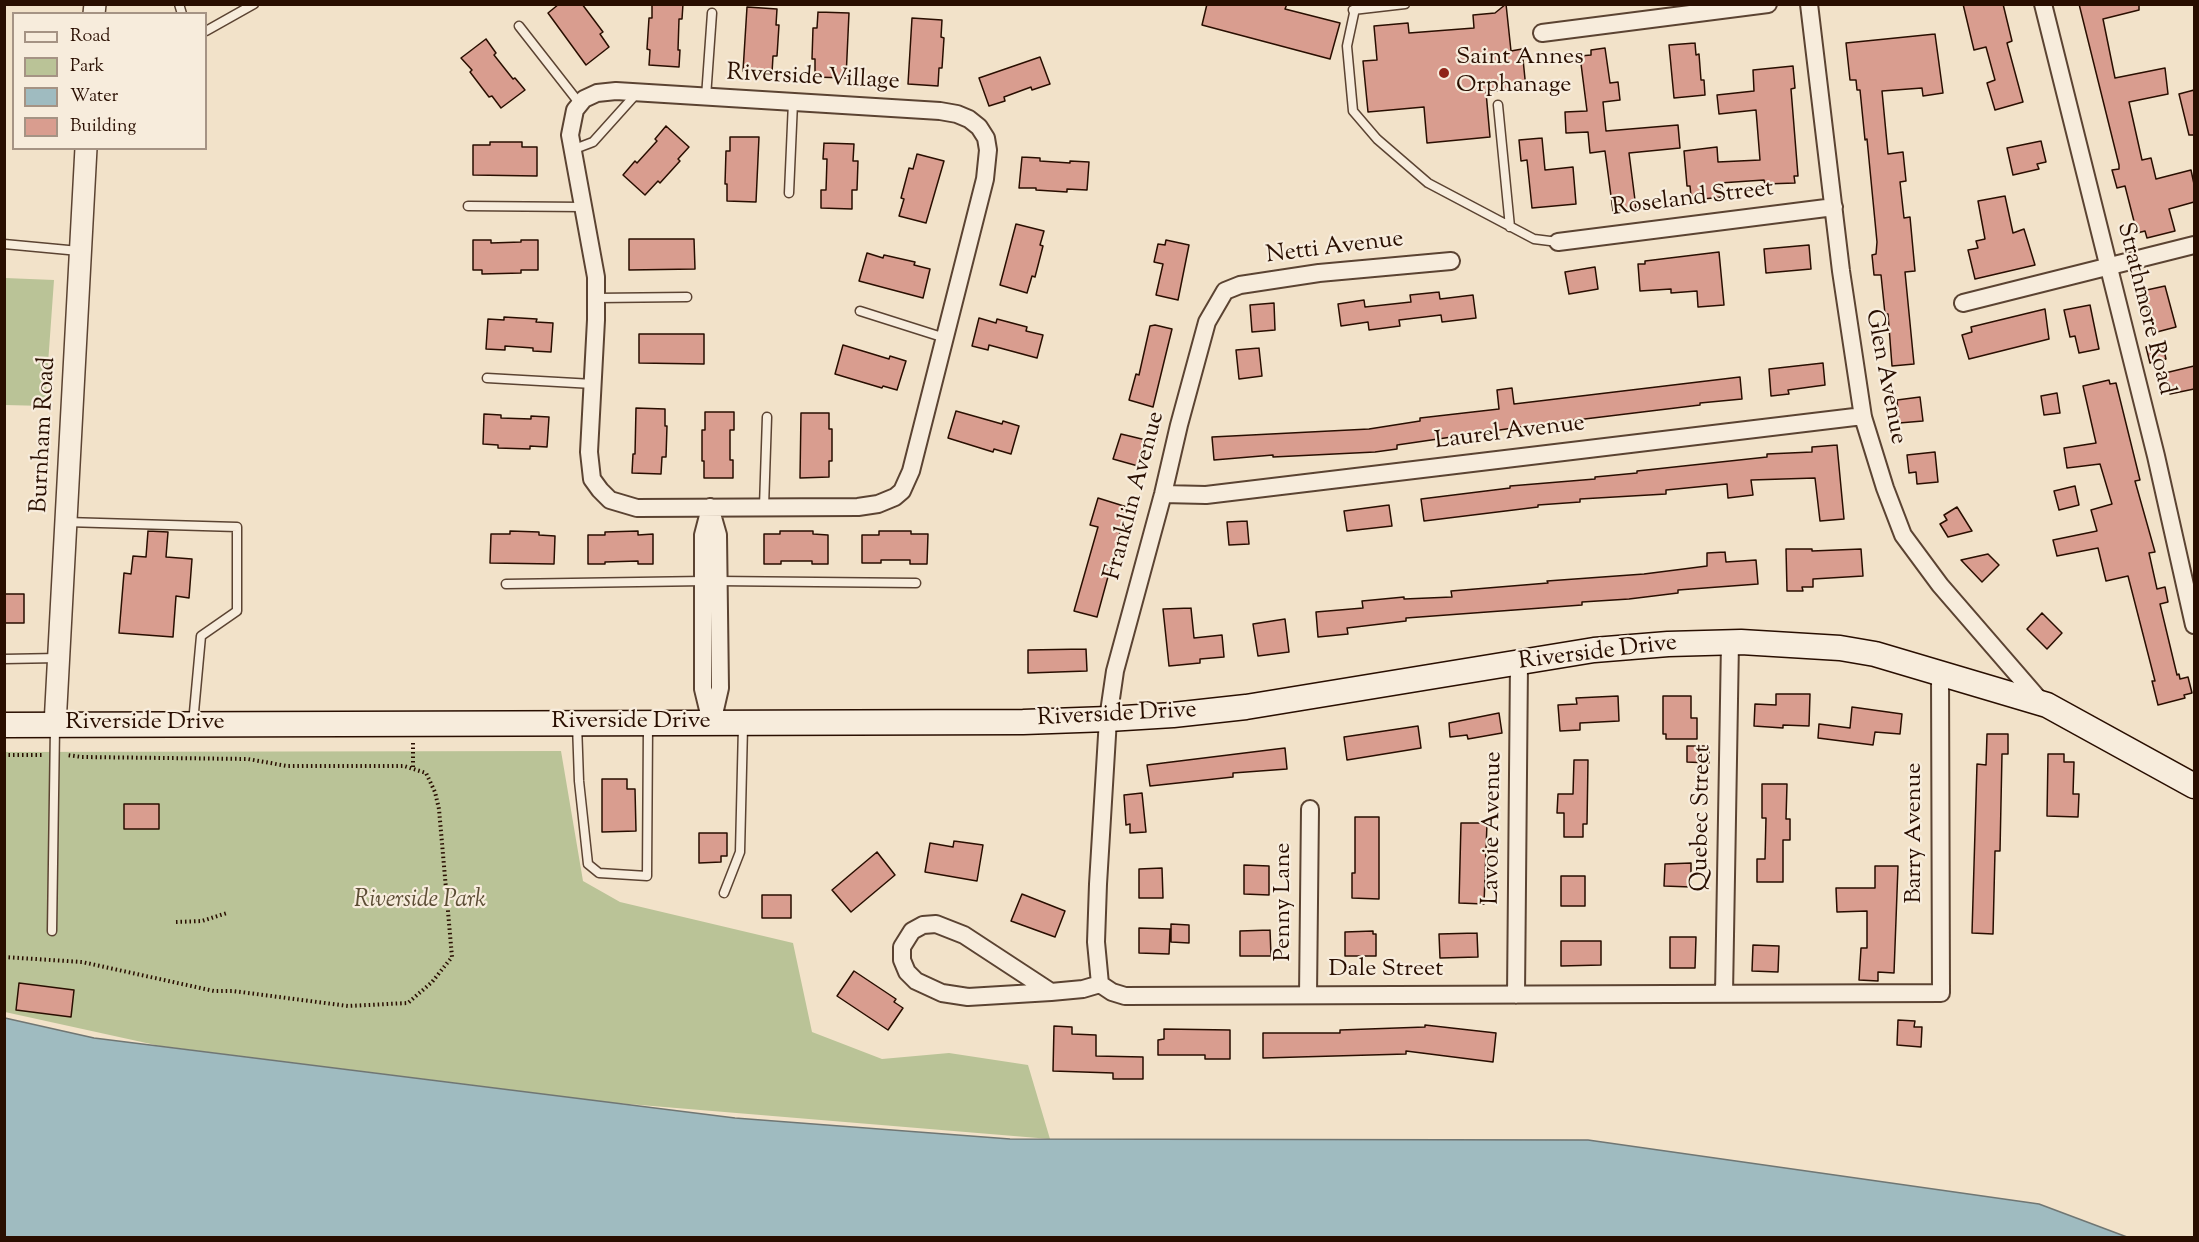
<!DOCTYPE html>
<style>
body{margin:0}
#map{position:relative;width:2199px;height:1242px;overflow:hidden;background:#f2e2c9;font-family:"Sorts Mill Goudy",serif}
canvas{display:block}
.frame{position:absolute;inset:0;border:6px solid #290e00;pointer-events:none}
.legend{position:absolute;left:12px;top:12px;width:195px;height:138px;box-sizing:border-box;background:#f7ecdc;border:2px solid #a59384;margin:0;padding:8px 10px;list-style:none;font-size:18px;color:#290e00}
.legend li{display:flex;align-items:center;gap:12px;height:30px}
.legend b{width:30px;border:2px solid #a59384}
</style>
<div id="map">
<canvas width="2199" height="1242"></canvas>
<div class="frame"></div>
<ul class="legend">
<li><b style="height:8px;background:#f7ecdc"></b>Road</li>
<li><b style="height:16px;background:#bac397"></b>Park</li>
<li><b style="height:16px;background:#9fbbc0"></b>Water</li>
<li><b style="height:16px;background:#d99d8f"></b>Building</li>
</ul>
</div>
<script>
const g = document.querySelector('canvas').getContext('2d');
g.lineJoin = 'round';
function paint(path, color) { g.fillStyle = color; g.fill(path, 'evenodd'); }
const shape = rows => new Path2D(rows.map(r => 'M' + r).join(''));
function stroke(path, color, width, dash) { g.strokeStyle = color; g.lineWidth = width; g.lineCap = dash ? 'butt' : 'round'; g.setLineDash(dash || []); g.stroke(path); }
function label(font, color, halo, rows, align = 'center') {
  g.font = font + ' "Sorts Mill Goudy",serif'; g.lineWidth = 4.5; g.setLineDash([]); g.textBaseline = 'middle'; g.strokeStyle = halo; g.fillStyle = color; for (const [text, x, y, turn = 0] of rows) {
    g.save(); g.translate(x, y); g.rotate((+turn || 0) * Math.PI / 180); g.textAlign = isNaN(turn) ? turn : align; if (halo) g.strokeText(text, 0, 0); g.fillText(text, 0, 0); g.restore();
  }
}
paint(shape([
 [5,278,54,280,45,406,5,405],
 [561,751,583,881,620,902,793,943,812,1032,882,1059,949,1053,1028,1065,1050,1139,616,1103,160,1046,5,1012,5,752]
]), '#bac397');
const water = shape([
 [5,1018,94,1038,735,1118,1010,1139,1588,1140,2039,1204,2127,1237,5,1237,5,1018]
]);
paint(water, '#9fbbc0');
stroke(water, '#707673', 1.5);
const building = shape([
 [559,4,582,4,603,32,600,34,609,47,586,65,548,13,559,4],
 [652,4,683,4,682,19,679,19,678,50,680,50,679,67,649,65,650,50,647,49,649,18,652,18,652,4],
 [1207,4,1287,4,1285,9,1340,23,1330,59,1202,25,1207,4],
 [1506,4,1511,51,1522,49,1526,89,1486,92,1490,137,1427,143,1424,107,1368,112,1363,61,1377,60,1374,26,1408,23,1409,33,1474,28,1473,15,1495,13,1506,4],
 [1963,4,2003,4,2012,41,2007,43,2023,102,1995,110,1987,83,1995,80,1986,47,1974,50,1963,4],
 [2079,4,2139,4,2139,10,2103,19,2115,78,2165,68,2168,94,2129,102,2142,160,2151,158,2156,179,2191,170,2194,184,2194,202,2169,209,2175,231,2147,238,2145,231,2137,233,2125,186,2117,188,2112,170,2119,169,2119,165,2079,4],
 [747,7,777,9,776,25,779,25,777,56,773,56,772,73,743,71,747,7],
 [818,12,849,13,846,78,815,77,815,59,812,59,813,28,817,28,818,12],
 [912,18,942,20,941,37,944,38,942,68,939,68,938,86,908,84,912,18],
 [1935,34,1943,93,1923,96,1922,88,1882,91,1888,154,1903,152,1906,181,1900,182,1904,218,1910,217,1915,271,1905,272,1914,364,1892,366,1888,314,1885,314,1881,275,1874,275,1872,255,1876,254,1877,242,1867,139,1865,140,1860,90,1857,90,1856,80,1850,80,1846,43,1935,34],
 [486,39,496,53,494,55,513,79,515,78,525,90,501,108,492,96,489,97,470,72,472,70,461,58,486,39],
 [1695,43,1696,55,1699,54,1701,80,1704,80,1705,95,1674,98,1669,45,1695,43],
 [1605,48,1610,83,1618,82,1620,100,1603,102,1606,131,1678,125,1680,148,1629,153,1636,208,1613,211,1605,151,1590,153,1588,132,1566,133,1565,112,1587,111,1580,56,1591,55,1591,50,1605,48],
 [1040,57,1050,84,1032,90,1031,87,1004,97,1005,101,989,106,979,78,1040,57],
 [1793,66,1795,88,1791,89,1798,176,1794,176,1795,183,1765,184,1764,180,1720,183,1722,197,1703,199,1702,195,1691,196,1690,186,1687,186,1684,151,1717,147,1718,162,1760,160,1756,110,1719,114,1717,95,1754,91,1753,70,1793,66],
 [2194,90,2194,135,2189,135,2179,94,2194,90],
 [666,126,689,147,678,159,680,161,660,183,658,181,645,195,623,175,635,161,637,163,657,141,655,139,666,126],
 [730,137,759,137,756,202,727,201,727,184,725,184,726,151,730,151,730,137],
 [1542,138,1545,170,1573,167,1576,204,1532,208,1527,160,1521,161,1519,140,1542,138],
 [2041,141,2046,162,2037,164,2039,169,2013,175,2007,148,2041,141],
 [490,142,522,142,522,147,537,147,537,176,473,175,473,145,490,145,490,142],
 [824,143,854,144,853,161,858,161,857,190,852,190,852,209,821,208,821,190,826,190,827,159,823,159,824,143],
 [917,154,944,161,926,223,899,216,904,199,901,198,909,168,913,169,917,154],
 [1022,157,1040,158,1040,161,1070,163,1070,161,1089,162,1087,190,1067,189,1067,192,1036,190,1036,188,1019,188,1022,157],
 [2005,196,2013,233,2024,229,2035,265,1975,279,1968,250,1978,248,1976,241,1985,239,1978,201,2005,196],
 [1016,224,1044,231,1040,245,1043,246,1035,277,1032,276,1027,293,1000,285,1016,224],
 [629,239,694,239,695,269,629,270,629,239],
 [473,240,491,240,491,243,521,242,521,240,538,240,538,270,521,270,521,273,482,274,482,270,473,270,473,240],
 [1166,240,1189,245,1178,300,1156,295,1163,264,1154,262,1158,244,1165,245,1166,240],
 [1809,245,1811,269,1766,273,1764,249,1809,245],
 [1719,252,1724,305,1698,307,1697,291,1671,293,1671,289,1640,291,1638,264,1645,264,1645,261,1719,252],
 [867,253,883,258,884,255,915,262,914,265,930,269,923,298,859,281,867,253],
 [1595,267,1598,289,1569,294,1565,272,1595,267],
 [2165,286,2176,327,2153,333,2142,291,2165,286],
 [1439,292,1440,299,1473,295,1476,318,1442,322,1441,315,1399,320,1400,326,1369,330,1368,322,1341,326,1338,304,1364,300,1365,307,1411,302,1410,295,1439,292],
 [1274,303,1275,330,1252,332,1250,305,1274,303],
 [2090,305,2099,349,2079,353,2075,336,2070,337,2064,310,2090,305],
 [2045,309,2049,339,1969,359,1962,335,1972,332,1971,327,2045,309],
 [504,317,537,319,536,322,553,323,551,352,533,351,533,348,505,346,505,350,486,349,488,319,504,320,504,317],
 [979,318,996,323,997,319,1027,327,1026,331,1043,335,1037,358,989,345,988,350,972,346,979,318],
 [1155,325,1172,329,1153,407,1129,400,1136,374,1139,375,1150,326,1155,325],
 [639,334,704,334,704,364,639,363,639,334],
 [2162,342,2166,359,2150,363,2146,347,2162,342],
 [843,345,889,359,890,356,906,361,897,390,883,386,882,388,835,374,843,345],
 [1259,348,1262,376,1239,379,1236,350,1259,348],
 [1823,363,1825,385,1788,390,1789,394,1771,396,1769,369,1823,363],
 [2194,366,2194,389,2170,394,2165,373,2194,366],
 [1740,377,1742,399,1700,403,1700,405,1527,426,1397,445,1397,449,1375,452,1273,457,1273,455,1214,460,1212,437,1369,429,1420,421,1420,418,1499,409,1497,390,1512,388,1514,404,1740,377],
 [2109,380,2110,384,2116,383,2140,480,2135,481,2155,552,2149,553,2157,589,2165,587,2168,602,2160,604,2177,675,2179,674,2180,679,2188,677,2192,693,2184,695,2185,698,2158,705,2152,681,2155,681,2128,576,2106,581,2098,548,2057,556,2053,540,2097,531,2091,510,2112,504,2100,464,2067,468,2064,448,2096,443,2083,386,2109,380],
 [2057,393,2060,413,2044,415,2041,396,2057,393],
 [1920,397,1923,421,1899,423,1897,400,1920,397],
 [636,408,665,409,665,426,667,426,666,457,662,457,661,474,632,473,633,454,635,454,636,408],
 [956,411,1002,424,1003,421,1019,426,1011,454,994,449,993,452,948,438,956,411],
 [705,412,734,412,734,430,730,430,730,460,733,460,733,478,704,478,704,461,702,461,702,430,705,430,705,412],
 [801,413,829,413,829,429,832,429,832,461,829,461,829,477,800,478,801,413],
 [484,414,501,415,501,418,531,419,531,416,549,417,547,447,530,446,530,449,498,448,498,445,483,444,484,414],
 [1121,434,1146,440,1138,466,1113,459,1121,434],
 [1837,445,1844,519,1820,521,1815,478,1751,480,1753,495,1728,498,1727,484,1666,490,1666,494,1580,499,1580,502,1538,505,1538,507,1424,521,1421,499,1510,488,1510,486,1595,479,1595,477,1637,473,1637,471,1767,457,1767,454,1812,452,1812,447,1837,445],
 [1935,452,1938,482,1917,484,1916,472,1909,473,1907,455,1935,452],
 [2075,486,2079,505,2059,510,2054,491,2075,486],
 [1098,498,1127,507,1097,617,1074,611,1098,527,1090,525,1098,498],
 [1389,505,1392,526,1347,531,1344,511,1389,505],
 [1957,507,1972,531,1948,537,1940,524,1947,520,1944,515,1957,507],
 [1247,521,1249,544,1229,545,1227,522,1247,521],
 [148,531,168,532,166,557,192,559,189,598,176,596,173,637,119,633,124,573,131,574,133,556,146,557,148,531],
 [510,531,539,532,539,535,555,536,554,564,490,563,491,534,510,534,510,531],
 [638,531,638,535,653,534,653,564,638,564,638,561,605,562,605,564,588,564,588,535,605,535,605,532,638,531],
 [780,531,813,531,813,534,828,535,828,564,812,564,812,561,781,561,781,564,764,564,764,534,780,534,780,531],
 [879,531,911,531,911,534,928,534,927,564,910,564,910,560,881,560,881,563,862,563,862,535,879,535,879,531],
 [1786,549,1812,549,1812,551,1861,549,1863,576,1813,579,1813,587,1802,587,1803,591,1787,591,1786,549],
 [1725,552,1726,562,1756,560,1758,584,1678,590,1678,593,1629,599,1582,602,1582,605,1406,618,1406,621,1347,628,1348,634,1318,637,1316,612,1363,608,1362,601,1404,597,1404,599,1452,597,1451,591,1548,583,1547,581,1644,574,1707,566,1707,553,1725,552],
 [1988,554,1999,565,1982,582,1961,560,1988,554],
 [4,594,24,594,24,623,4,623,4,594],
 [1191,608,1194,638,1222,635,1224,657,1200,659,1200,663,1169,666,1163,609,1191,608],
 [2042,613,2062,633,2047,649,2027,629,2042,613],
 [1285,619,1289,652,1258,656,1253,624,1285,619],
 [1086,649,1087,671,1028,673,1028,650,1086,649],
 [1776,694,1810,694,1809,726,1783,725,1783,728,1754,726,1755,704,1776,705,1776,694],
 [1618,696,1619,721,1580,723,1580,730,1560,731,1558,705,1577,704,1576,698,1618,696],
 [1663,696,1691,696,1691,718,1697,718,1697,739,1666,739,1666,734,1663,734,1663,696],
 [1852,707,1902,714,1900,734,1875,732,1873,745,1818,738,1819,724,1850,728,1852,707],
 [1499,713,1502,733,1468,739,1467,735,1450,737,1449,723,1499,713],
 [1418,726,1421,748,1347,760,1344,737,1418,726],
 [1987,734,2008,734,2008,754,2002,754,2000,851,1995,851,1993,934,1972,933,1977,764,1986,765,1987,734],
 [1687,746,1709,746,1709,763,1687,762,1687,746],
 [1285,748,1287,769,1233,773,1233,777,1150,786,1147,765,1285,748],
 [2048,754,2064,754,2064,762,2074,762,2073,794,2079,794,2078,817,2047,816,2048,754],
 [1574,760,1588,760,1587,824,1583,824,1583,837,1564,837,1564,813,1557,813,1558,794,1573,794,1574,760],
 [602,779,627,779,627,789,635,789,636,831,602,832,602,779],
 [1762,784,1787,784,1786,819,1790,819,1790,840,1783,840,1783,882,1757,882,1757,859,1765,859,1766,818,1762,818,1762,784],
 [1142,793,1146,832,1130,833,1130,824,1126,825,1124,795,1142,793],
 [124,804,159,804,159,829,124,829,124,804],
 [1355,817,1379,817,1379,899,1352,898,1352,873,1355,873,1355,817],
 [1461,823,1487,823,1484,904,1459,903,1461,823],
 [699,833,727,833,727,856,721,856,721,862,699,863,699,833],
 [954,841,983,845,977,881,925,872,930,843,953,847,954,841],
 [877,852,895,875,851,912,832,890,877,852],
 [1691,863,1691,887,1664,886,1665,864,1691,863],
 [1244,865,1269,866,1269,895,1244,894,1244,865],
 [1875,866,1898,866,1894,973,1878,972,1878,981,1859,980,1861,948,1867,948,1867,911,1837,912,1836,888,1875,888,1875,866],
 [1162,868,1163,898,1139,898,1139,869,1162,868],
 [1561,876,1585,876,1585,906,1561,906,1561,876],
 [1022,894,1065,911,1055,937,1011,921,1022,894],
 [762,895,791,895,791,918,762,918,762,895],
 [1171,924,1189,925,1189,943,1171,942,1171,924],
 [1139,928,1170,929,1169,954,1139,953,1139,928],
 [1270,930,1271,956,1240,956,1240,931,1270,930],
 [1373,931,1373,934,1376,934,1376,956,1345,956,1345,932,1373,931],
 [1477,933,1478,957,1440,958,1439,934,1477,933],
 [1670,937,1696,937,1695,968,1670,968,1670,937],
 [1561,941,1601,941,1601,965,1561,966,1561,941],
 [1753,945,1779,946,1778,972,1752,971,1753,945],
 [854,971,896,999,894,1002,903,1008,888,1030,837,996,854,971],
 [19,983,74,990,71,1017,16,1010,19,983],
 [1898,1020,1915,1021,1914,1027,1922,1027,1921,1047,1897,1045,1898,1020],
 [1425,1025,1496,1033,1493,1062,1406,1051,1406,1054,1263,1058,1263,1033,1340,1033,1340,1030,1425,1027,1425,1025],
 [1054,1026,1072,1027,1072,1034,1096,1035,1096,1056,1143,1057,1143,1079,1113,1079,1113,1073,1053,1071,1054,1026],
 [1164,1029,1230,1030,1230,1059,1205,1059,1205,1055,1158,1055,1158,1040,1164,1039,1164,1029]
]);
paint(building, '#d99d8f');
stroke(building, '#290e00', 1.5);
const service = shape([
 [179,4,182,14],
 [1356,4,1347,46,1353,111,1377,139,1428,183,1534,239,1558,242],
 [1353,10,1405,4],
 [519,26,580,104],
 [206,31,254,4],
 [706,97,712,13],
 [1498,105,1510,227],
 [572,150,593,142,637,93],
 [789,193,793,102],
 [468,206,583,207],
 [4,244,79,251],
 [597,298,687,297],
 [860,311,945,338],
 [487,378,593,384],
 [764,507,767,417],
 [66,522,237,527,237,611,201,636,193,723],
 [717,581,916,583],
 [506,584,704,581],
 [4,659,58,658],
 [577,724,579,781,588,864,599,873,647,876,648,726],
 [724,893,740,852,743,726],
 [52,931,55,727]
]);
const minor = shape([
 [1809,4,1841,271,1863,417,1885,488,1903,535,1940,585,2043,704],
 [2043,4,2156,456,2194,625],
 [1542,33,1768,4],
 [616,91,940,111,957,114,969,119,979,127,986,138,988,150,985,179,911,471,902,491,895,497,878,504,858,507,637,508,610,500,600,490,592,479,589,452,596,320,596,277,570,135,575,110,584,99,597,93,616,91],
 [1558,242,1834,207],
 [1451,261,1319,273,1240,285,1225,291,1207,322,1179,425,1163,494,1115,671,1108,719,1098,884,1096,942,1100,984,1112,992,1125,996,1941,993,1940,673],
 [1963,303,2194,245],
 [1163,494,1206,495,1863,416],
 [710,507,718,535,720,688,712,723],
 [710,508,703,535,703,689,710,718],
 [1051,992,968,997,942,993,916,981,907,972,902,960,902,947,912,931,923,925,936,924,964,935,1051,992,1083,989,1100,984],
 [1724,994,1730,642],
 [1308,995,1310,809],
 [1516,995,1519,663]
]);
const tertiary = shape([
 [94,14,95,4],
 [55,725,86,148]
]);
const secondary = shape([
 [4,725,1023,722,1108,719,1173,715,1246,707,1594,650,1668,644,1741,642,1840,648,1875,654,2047,705,2194,786]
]);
stroke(service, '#5b4332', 11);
stroke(minor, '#5b4332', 20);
stroke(tertiary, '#5b4332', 24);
stroke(secondary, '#290e00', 27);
stroke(shape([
 [413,743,413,769],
 [4,755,44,755],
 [176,922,202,921,227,913],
 [4,957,82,962,214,991,233,991,348,1006,408,1003,432,982,452,957,439,809,435,792,426,773,404,766,287,766,248,759,82,757,67,755]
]), '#290e00', 4, [1.5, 3]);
stroke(service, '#f7ecdc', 8);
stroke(minor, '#f7ecdc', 16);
stroke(tertiary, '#f7ecdc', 21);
stroke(secondary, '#f7ecdc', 24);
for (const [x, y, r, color] of [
 [1444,73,6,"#8f2418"]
]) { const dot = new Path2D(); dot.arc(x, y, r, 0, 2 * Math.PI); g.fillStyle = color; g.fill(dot); stroke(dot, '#f7ecdc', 2); }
label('24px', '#290e00', '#f7ecdc', [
 ["Saint Annes",1456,59],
 ["Orphanage",1456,87]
], 'left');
label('24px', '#290e00', '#f7ecdc', [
 ["Riverside Village",813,79,3],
 ["Roseland Street",1693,200,-7],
 ["Netti Avenue",1335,249,-7],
 ["Strathmore Road",2144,309,76],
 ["Glen Avenue",1884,377,79],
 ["Laurel Avenue",1510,434,-7],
 ["Burnham Road",45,435,-87],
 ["Franklin Avenue",1136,496,-75],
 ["Riverside Drive",1598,654,-7],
 ["Riverside Drive",1117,716,-3],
 ["Riverside Drive",631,723],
 ["Riverside Drive",145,724],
 ["Quebec Street",1703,818,-89],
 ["Lavoie Avenue",1494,828,-89],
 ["Barry Avenue",1916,833,-90],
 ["Penny Lane",1285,902,-90],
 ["Dale Street",1386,971]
]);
label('italic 24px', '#5c4d35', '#f7ecdc', [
 ["Riverside Park",420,902]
]);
</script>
